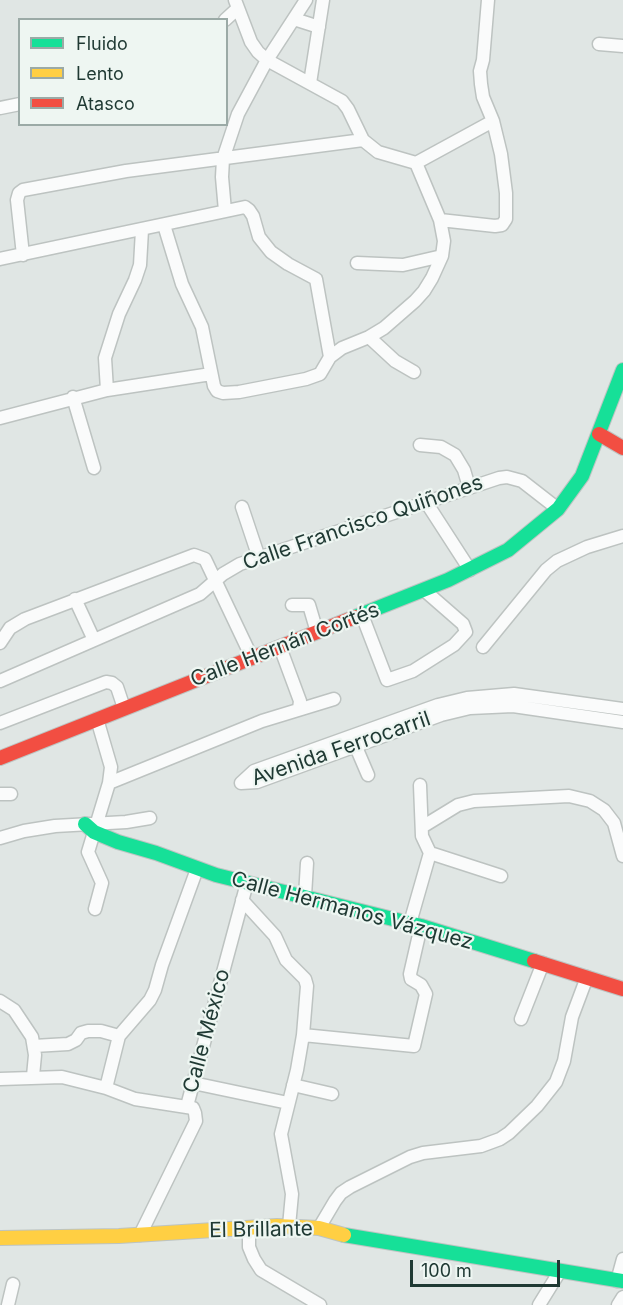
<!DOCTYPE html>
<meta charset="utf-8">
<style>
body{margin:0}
#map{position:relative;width:623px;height:1305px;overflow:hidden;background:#e0e6e4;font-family:Inter,sans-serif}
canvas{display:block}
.legend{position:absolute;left:18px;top:18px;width:210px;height:108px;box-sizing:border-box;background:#eef6f2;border:2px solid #9baaa6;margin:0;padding:8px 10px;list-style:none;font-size:18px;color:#1f3933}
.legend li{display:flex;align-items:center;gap:12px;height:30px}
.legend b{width:30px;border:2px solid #9baaa6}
.scale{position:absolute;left:410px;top:1260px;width:150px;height:27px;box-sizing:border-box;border:3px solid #1f3933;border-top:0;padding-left:8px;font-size:18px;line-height:21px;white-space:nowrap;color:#1f3933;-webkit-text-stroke:4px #eef6f2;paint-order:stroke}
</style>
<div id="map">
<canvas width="623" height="1305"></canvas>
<ul class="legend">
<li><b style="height:8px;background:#16e098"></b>Fluido</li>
<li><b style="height:8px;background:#ffcf43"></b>Lento</li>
<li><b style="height:8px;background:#f24e42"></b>Atasco</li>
</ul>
<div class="scale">100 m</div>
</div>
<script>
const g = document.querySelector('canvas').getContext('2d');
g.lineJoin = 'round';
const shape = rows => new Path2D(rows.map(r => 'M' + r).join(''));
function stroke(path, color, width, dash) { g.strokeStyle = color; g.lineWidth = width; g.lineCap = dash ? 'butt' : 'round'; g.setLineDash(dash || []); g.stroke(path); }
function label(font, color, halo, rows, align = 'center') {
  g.font = font + ' Inter,sans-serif'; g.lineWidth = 4.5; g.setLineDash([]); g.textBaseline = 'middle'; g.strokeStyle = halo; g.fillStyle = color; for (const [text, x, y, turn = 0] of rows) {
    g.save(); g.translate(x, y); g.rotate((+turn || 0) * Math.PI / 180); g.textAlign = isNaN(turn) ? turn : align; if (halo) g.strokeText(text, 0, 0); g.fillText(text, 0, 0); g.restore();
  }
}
const street = shape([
 [235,0,251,42,258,52,267,60,342,101,348,109,363,140,378,152,416,163,493,121],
 [294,19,319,27],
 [225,20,237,9],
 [599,44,623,46],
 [310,83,323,0],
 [0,108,20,104],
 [225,211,222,177,223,159,238,114,267,60,306,0],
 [440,220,495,226,502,225,506,219,506,193,501,154,493,121,483,97,481,84,480,71,483,60,488,0],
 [164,225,182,284,202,327,214,386,217,391,223,393,239,392,306,379,320,374,330,357,342,348,369,337,384,328,415,301,424,291,432,278,442,256,444,241,440,220,416,163],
 [23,255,17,200,19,193,23,190,126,171,363,140],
 [0,259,245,207,249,210,253,216,259,237,271,252,288,264,316,279,330,357],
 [357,263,403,265,442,256],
 [369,337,395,361,414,372],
 [107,390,105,358,119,314,135,280,140,265,142,230],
 [73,397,94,468],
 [0,418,107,390,211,374],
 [420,445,441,447,455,455,464,470,469,487],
 [426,502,470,570],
 [242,507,259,558],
 [75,599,94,640],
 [292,605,309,605,317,632],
 [362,615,387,680,413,671,454,645,466,632,463,624,424,590],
 [0,643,10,628,25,619,194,555,205,559,252,658],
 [280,647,300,701,299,709],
 [483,647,546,570,557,561,587,547,623,536],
 [0,681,200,594,223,574,240,564,499,478,507,477,522,481,558,509],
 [0,723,106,682,112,683,117,687,124,708],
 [353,740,368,775],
 [109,783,262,721,334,699],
 [241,783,254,771,438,705,467,698,514,694,623,709],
 [241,783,257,782,441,715,470,708,513,706,623,722],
 [0,794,11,794],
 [422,827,458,805,474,801,569,796,590,801,604,810,614,823,623,856],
 [0,838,24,831,55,826,126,822,150,818],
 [430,853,501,876],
 [305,896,307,863],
 [242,900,275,936,286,960,305,979,307,986,303,1035,297,1070,281,1134,292,1194,289,1226],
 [95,909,102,883,88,852,109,783,111,767,97,719],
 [410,923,430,853,422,836,420,785],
 [0,1001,14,1010,32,1037,35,1055,33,1076],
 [521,1019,543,963],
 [303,1035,414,1046,426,994,421,985,411,979,410,974,421,926],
 [34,1046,68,1044,76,1040,81,1033,88,1031,101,1031,119,1036],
 [0,1079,62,1077,106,1088,135,1099,193,1108,195,1113,196,1121,140,1235],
 [193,1083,288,1103],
 [293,1085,332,1094],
 [106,1088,119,1036,150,1000,155,990,162,965,197,869],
 [187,1106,247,883],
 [249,1228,249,1247,254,1259,261,1270,320,1305],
 [319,1228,335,1201,341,1193,350,1187,410,1157,423,1153,481,1146,500,1139,509,1133,537,1106,556,1082,564,1061,572,1017,587,977],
 [617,1281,623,1259],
 [8,1305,13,1284],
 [539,1305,560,1271],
 [618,1305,623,1297]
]);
const fast = shape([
 [355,617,448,580,508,550,558,509,582,476,623,370],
 [85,824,94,832,118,842,156,853,216,875,421,926,534,961],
 [344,1235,623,1281]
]);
const slow = shape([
 [0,1238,119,1236,277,1226,319,1228,344,1235]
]);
const jam = shape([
 [599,434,623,448],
 [0,758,355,617],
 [534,961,623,989]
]);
stroke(street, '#bdc3c1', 15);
stroke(fast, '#bdc4c2', 16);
stroke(slow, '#bdc4c2', 16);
stroke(jam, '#bdc4c2', 16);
stroke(street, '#fafbfb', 12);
stroke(fast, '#16e098', 14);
stroke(slow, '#ffcf43', 14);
stroke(jam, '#f24e42', 14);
label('21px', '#1f3933', '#eef6f2', [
 ["Calle Francisco Quiñones",363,523,-19],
 ["Calle Hernán Cortés",285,645,-21],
 ["Avenida Ferrocarril",341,749,-19],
 ["Calle Hermanos Vázquez",352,911,15],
 ["Calle México",207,1031,-75],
 ["El Brillante",261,1230,-1]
]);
</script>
